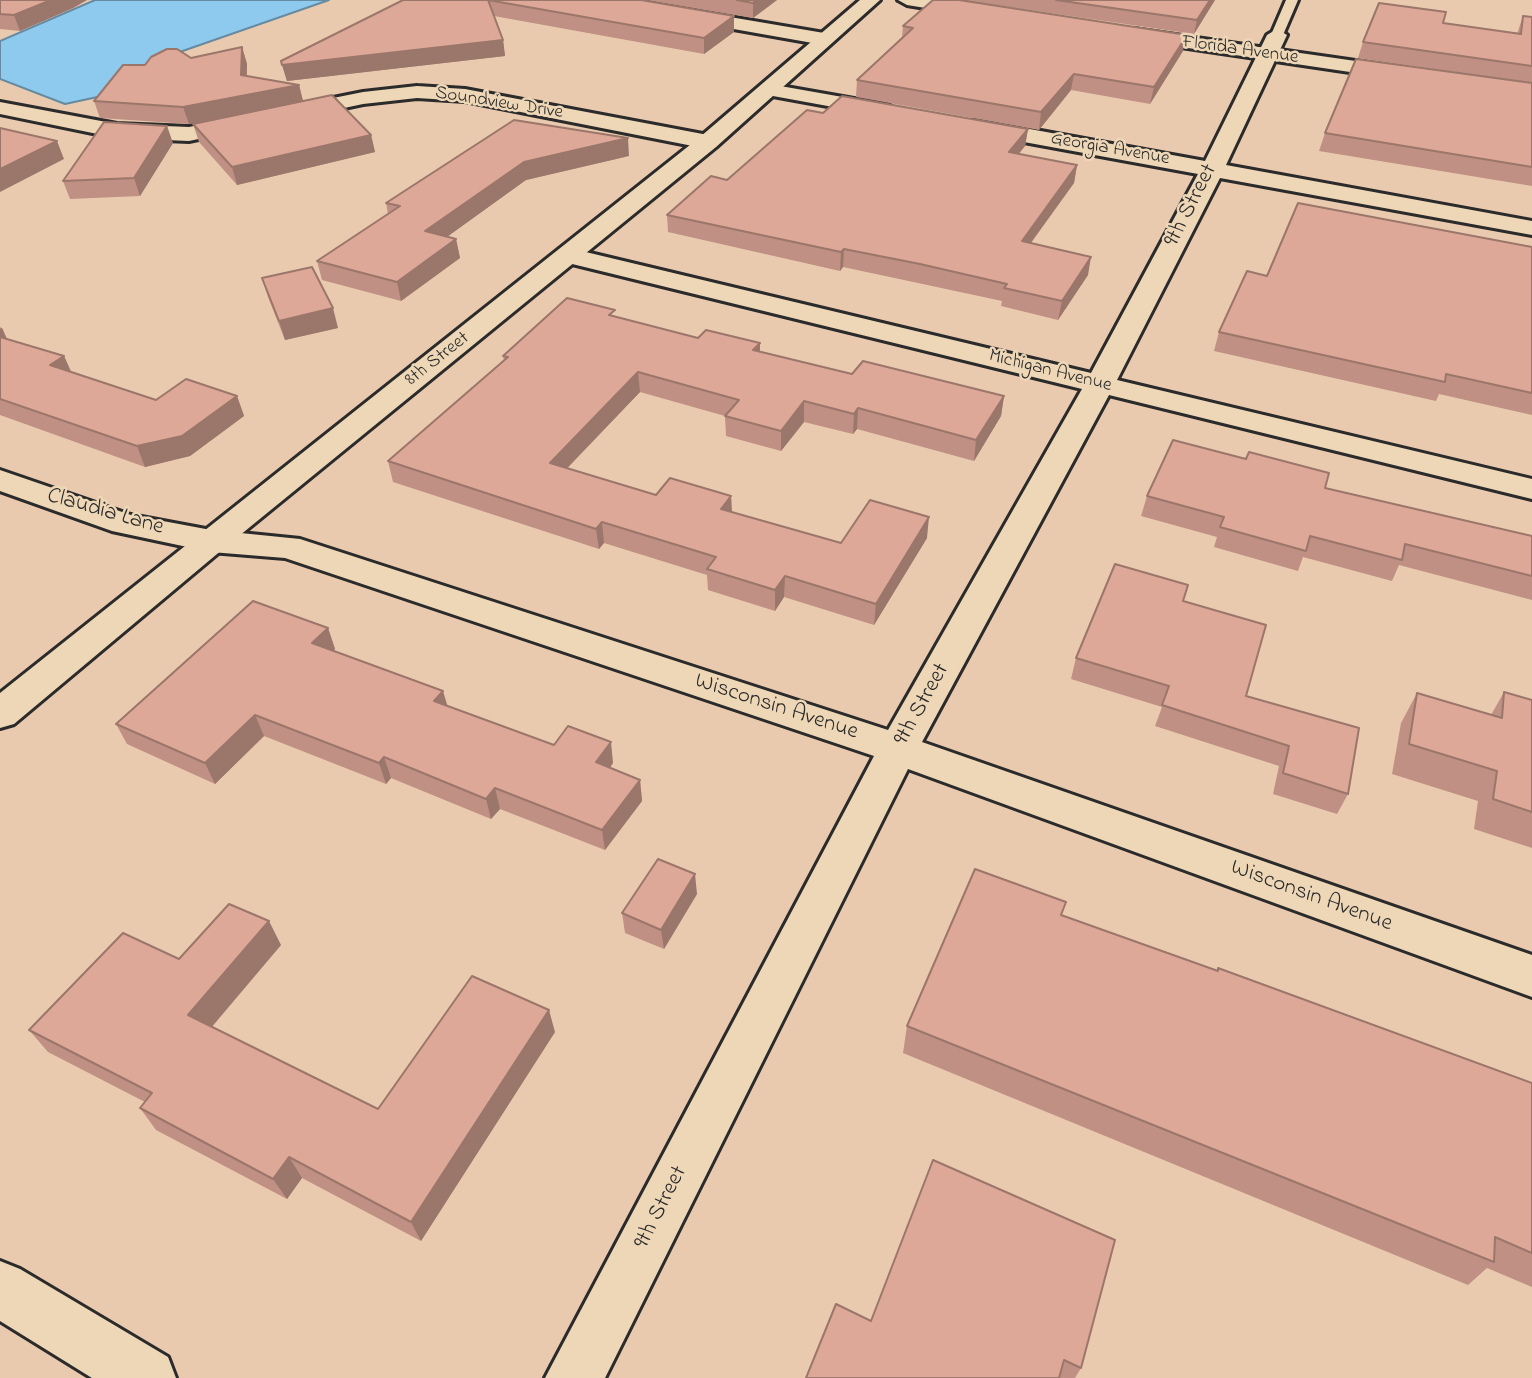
<!DOCTYPE html>
<style>
body{margin:0}
canvas{display:block;background:#eacaae}
</style>
<canvas width="1532" height="1378"></canvas>
<script>
const g = document.querySelector('canvas').getContext('2d');
g.lineJoin = 'round';
function paint(path, color) { g.fillStyle = color; g.fill(path, 'evenodd'); }
const shape = rows => new Path2D(rows.map(r => 'M' + r).join(''));
function stroke(path, color, width, dash) { g.strokeStyle = color; g.lineWidth = width; g.lineCap = dash ? 'butt' : 'round'; g.setLineDash(dash || []); g.stroke(path); }
function label(font, color, halo, rows, align = 'center') {
  g.font = font + ' "Indie Flower",sans-serif'; g.lineWidth = 5; g.setLineDash([]); g.textBaseline = 'middle'; g.strokeStyle = halo; g.fillStyle = color; for (const [text, x, y, turn = 0] of rows) {
    g.save(); g.translate(x, y); g.rotate((+turn || 0) * Math.PI / 180); g.textAlign = isNaN(turn) ? turn : align; if (halo) g.strokeText(text, 0, 0); g.fillText(text, 0, 0); g.restore();
  }
}
const water = shape([
 [95,0,329,0,151,62,116,93,65,104,0,79,0,41,95,0]
]);
paint(water, '#8ecaee');
stroke(water, '#668aa0', 2);
const lane = shape([
 [1286,0,1298,0,1283,35,1273,38,1271,35,1286,0]
]);
const street = shape([
 [589,0,630,0,824,33,834,39,824,45,598,5,589,0],
 [1277,29,1287,35,1226,165,1532,221,1532,235,1220,178,1117,380,1532,479,1532,499,1109,395,922,742,1532,955,1532,997,908,769,605,1378,545,1378,874,756,285,558,211,552,112,531,0,491,0,470,131,515,211,530,300,539,888,730,1082,389,560,261,556,256,560,251,569,248,1091,373,1198,174,975,133,964,126,975,119,1205,161,1267,35,1277,29],
 [769,84,888,105,899,111,888,117,762,94,759,90,762,86,769,84],
 [417,86,465,89,708,135,719,142,708,149,465,101,417,98,363,104,189,141,117,138,0,114,0,102,117,124,189,127,363,92,417,86],
 [0,1261,20,1269,168,1357,176,1378,92,1378,0,1321,0,1261]
]);
const secondary = shape([
 [860,0,880,0,716,147,223,549,14,724,0,728,0,693,700,137,860,0],
 [898,0,944,0,981,5,990,11,981,17,907,5,898,0],
 [1134,29,1404,68,1414,74,1404,80,1127,39,1124,35,1134,29]
]);
stroke(lane, '#2b2b2b', 6);
stroke(street, '#2b2b2b', 6);
stroke(secondary, '#2b2b2b', 6);
paint(lane, '#eed7b7');
paint(street, '#eed7b7');
paint(secondary, '#eed7b7');
paint(shape([
 [0,0,87,0,73,8,20,31,0,29],
 [403,0,641,0,734,16,734,32,704,54,494,16,503,40,505,56,287,81,281,61],
 [646,0,777,0,753,18],
 [961,0,1215,0,1194,34],
 [1523,16,1532,17,1532,186,1319,151,1325,133,1489,77,1358,58,1363,42,1443,23,1517,34],
 [903,26,1183,51,1150,104,1071,90,1039,130,856,97,857,80,902,37],
 [242,47,247,64,247,76,299,85,303,101,189,124,100,118,94,101,145,65,191,58],
 [823,113,1028,129,1025,146,1019,154,1077,165,1074,183,1031,243,1088,275,1058,320,1001,306,1002,301,918,283,843,267,840,271,668,232,667,215,727,180],
 [193,124,371,135,375,152,237,185,199,142],
 [173,143,140,196,70,199,63,181],
 [629,156,526,180,447,236,456,239,460,258,401,301,322,280,317,261,388,214,386,203],
 [1532,247,1532,415,1439,394,1436,401,1214,351,1219,332,1267,276],
 [262,278,338,328,285,340,268,297],
 [616,317,698,338,760,343,760,351,852,374,1004,396,1001,416,974,461,857,429,853,434,804,422,781,451,726,436,725,416,640,392,567,468,656,495,731,496,732,512,841,543,927,538,874,625,784,597,775,611,708,590,707,575,604,543,599,549,393,482,388,461,504,361,503,356],
 [0,327,2,328,7,339,64,356,71,372,156,400,237,396,244,416,190,456,145,467,0,415],
 [1325,488,1532,536,1532,600,1399,565,1392,581,1303,557,1298,571,1214,547,1217,537,1141,516,1147,496],
 [1183,601,1246,696,1348,794,1337,814,1273,794,1279,766,1155,726,1162,707,1071,679,1076,658],
 [328,628,335,649,333,651,447,706,554,745,613,763,610,768,640,780,642,801,605,850,500,809,491,819,391,778,386,784,264,736,215,784,127,744,116,724],
 [1504,692,1532,700,1532,848,1474,829,1478,801,1392,774,1401,723,1417,693,1491,715],
 [697,894,664,949,625,933,622,913],
 [1062,915,1532,1083,1532,1287,1487,1268,1468,1285,903,1053,907,1026],
 [281,945,212,1027,378,1109,555,1032,421,1241,302,1178,287,1199,156,1130,140,1108,145,1102,48,1052,29,1030,179,959],
 [933,1160,1081,1368,1075,1378,806,1378,871,1321]
]), '#bf9083');
paint(shape([
 [51,0,87,0,73,8,20,31,14,15],
 [756,0,777,0,753,18,753,3],
 [1210,0,1215,0,1194,34,1197,20],
 [734,16,734,32,704,54,704,38],
 [1187,35,1183,51,1150,104,1154,87],
 [503,40,505,56,287,81,282,65],
 [242,47,247,64,246,92,241,75],
 [1074,74,1071,90,1039,130,1041,112],
 [299,85,303,101,189,124,183,107],
 [167,126,173,143,140,196,134,178],
 [1028,129,1025,146,1006,169,1009,152],
 [371,135,375,152,237,185,232,167],
 [628,138,629,156,526,180,429,250,425,231,524,162],
 [57,141,64,159,0,192,0,169],
 [1077,165,1074,183,1019,259,1022,241],
 [456,239,460,258,401,301,397,282],
 [844,249,843,267,840,271,841,252],
 [1091,257,1088,275,1058,320,1062,301],
 [333,308,338,328,285,340,279,321],
 [2,328,11,348,0,351,0,329],
 [760,343,760,362,753,350],
 [64,356,73,376,50,365],
 [638,372,640,392,553,483,550,463],
 [237,396,244,416,190,456,145,467,137,446],
 [1004,396,1001,416,974,461,976,440],
 [804,401,804,422,781,451,781,431],
 [858,408,857,429,853,434,854,414],
 [731,496,732,516,721,509],
 [929,517,927,538,874,625,876,604],
 [602,522,604,543,599,549,596,529],
 [785,576,784,597,775,611,775,590],
 [328,628,335,649,319,664,312,643],
 [443,691,449,711,434,701],
 [255,715,264,736,215,784,205,763],
 [611,742,613,763,599,783,596,762],
 [384,757,391,778,386,784,379,763],
 [640,780,642,801,605,850,602,830],
 [495,788,500,809,491,819,486,799],
 [695,874,697,894,664,949,661,930],
 [269,921,281,945,202,1038,188,1015],
 [549,1010,555,1032,421,1241,411,1222],
 [289,1157,302,1178,287,1199,273,1179]
]), '#9b766a');
const building = shape([
 [0,0,51,0,14,15,0,14,0,0],
 [403,0,641,0,734,16,704,38,488,0,503,40,282,65,281,61,403,0],
 [737,0,756,0,753,3,737,0],
 [933,0,959,0,1187,35,1154,87,1074,74,1041,112,857,80,913,28,903,26,933,0],
 [1056,0,1210,0,1197,20,1056,0],
 [1379,3,1446,12,1443,23,1521,34,1523,16,1532,17,1532,66,1363,42,1379,3],
 [242,47,241,75,299,85,183,107,94,101,123,65,145,65,151,57,167,49,177,49,191,58,242,47],
 [1356,59,1532,83,1532,167,1325,133,1356,59],
 [332,95,371,135,232,167,193,124,332,95],
 [842,96,1028,129,1009,152,1077,165,1022,241,1091,257,1062,301,1004,288,1007,284,920,264,844,249,841,252,667,215,711,176,727,180,807,110,823,113,842,96],
 [514,120,628,138,524,162,425,231,456,239,397,282,317,261,400,206,386,203,514,120],
 [104,122,167,126,134,178,63,181,104,122],
 [0,128,57,141,0,169,0,128],
 [1298,203,1532,247,1532,393,1446,374,1445,382,1219,332,1247,271,1267,276,1298,203],
 [312,267,333,308,279,321,262,278,312,267],
 [567,298,615,310,609,315,698,338,706,330,760,343,753,350,852,374,863,361,1004,396,976,440,858,408,854,414,804,401,781,431,725,416,739,400,638,372,550,463,656,495,670,478,731,496,721,509,841,543,870,500,929,517,876,604,785,576,775,590,707,569,716,557,602,522,596,529,388,461,508,357,503,356,567,298],
 [0,337,64,356,50,365,156,400,186,379,237,396,182,436,137,446,0,399,0,337],
 [1173,440,1246,459,1249,452,1329,473,1325,488,1532,536,1532,576,1405,544,1402,560,1310,536,1306,551,1220,527,1224,517,1147,496,1173,440],
 [1115,564,1188,585,1183,601,1266,625,1246,696,1359,728,1348,794,1283,773,1289,746,1162,705,1169,686,1076,658,1115,564],
 [253,601,328,628,312,643,443,691,434,701,554,745,568,726,611,742,596,762,640,780,602,830,495,788,486,799,384,757,379,763,255,715,205,763,116,724,253,601],
 [1504,692,1532,700,1532,812,1493,799,1497,771,1409,744,1417,693,1502,718,1504,692],
 [658,859,695,874,661,930,622,913,658,859],
 [975,869,1066,902,1061,915,1218,971,1218,968,1532,1083,1532,1253,1495,1237,1494,1262,907,1026,975,869],
 [229,904,269,921,188,1015,378,1109,472,976,549,1010,411,1222,289,1157,273,1179,140,1108,152,1093,29,1030,123,933,179,959,229,904],
 [933,1160,1115,1240,1081,1368,1064,1360,1059,1378,806,1378,836,1304,871,1321,933,1160]
]);
paint(building, '#dea898');
stroke(building, '#9b766a', 2);
label('19px', '#2b2b2b', '#eed7b7', [
 ["Florida Avenue",1240,51,8],
 ["Soundview Drive",499,104,9],
 ["Georgia Avenue",1110,150,10],
 ["8th Street",438,360,-38],
 ["Michigan Avenue",1050,372,14]
]);
label('23px', '#2b2b2b', '#eed7b7', [
 ["9th Street",1192,206,-63],
 ["Claudia Lane",105,513,16],
 ["9th Street",923,705,-61],
 ["Wisconsin Avenue",776,708,18],
 ["Wisconsin Avenue",1311,897,20],
 ["9th Street",662,1208,-63]
]);
</script>
